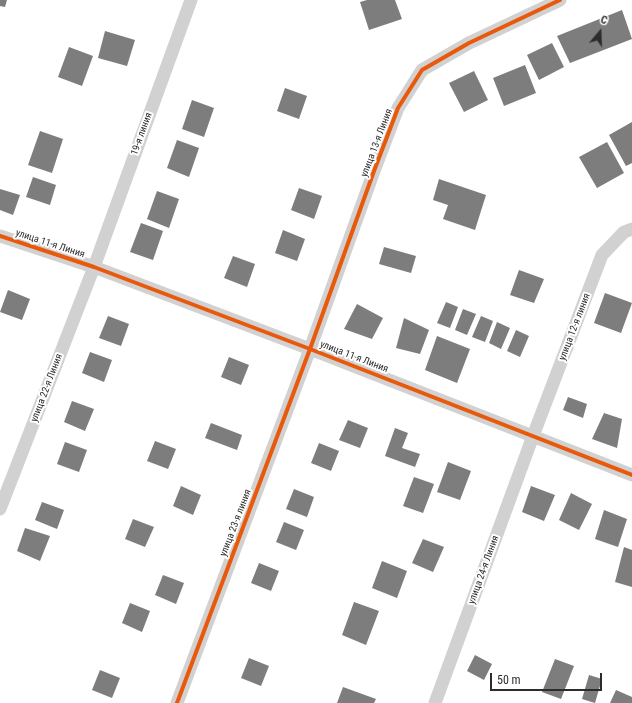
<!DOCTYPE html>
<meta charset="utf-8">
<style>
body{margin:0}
#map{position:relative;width:632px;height:703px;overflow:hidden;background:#fff;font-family:"Roboto Condensed",sans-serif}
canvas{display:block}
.north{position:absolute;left:580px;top:12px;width:40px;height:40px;-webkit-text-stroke:3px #fff;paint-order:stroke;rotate:19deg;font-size:11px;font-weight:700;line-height:16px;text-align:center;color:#2c2c2c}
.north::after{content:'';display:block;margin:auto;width:14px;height:18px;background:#2c2c2c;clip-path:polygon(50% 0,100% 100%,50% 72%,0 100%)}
.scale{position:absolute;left:490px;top:673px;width:112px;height:18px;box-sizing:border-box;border:2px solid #2c2c2c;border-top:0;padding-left:5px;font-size:12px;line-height:14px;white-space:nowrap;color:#2c2c2c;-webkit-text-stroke:3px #fff;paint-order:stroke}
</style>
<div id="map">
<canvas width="632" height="703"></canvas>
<div class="north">С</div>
<div class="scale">50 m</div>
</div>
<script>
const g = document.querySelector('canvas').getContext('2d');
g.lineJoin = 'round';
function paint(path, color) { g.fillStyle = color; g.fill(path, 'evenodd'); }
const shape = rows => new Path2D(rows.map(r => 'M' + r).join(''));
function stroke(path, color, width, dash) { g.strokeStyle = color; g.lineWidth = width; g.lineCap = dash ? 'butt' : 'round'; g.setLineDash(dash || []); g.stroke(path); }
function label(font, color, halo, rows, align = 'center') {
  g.font = font + ' "Roboto Condensed",sans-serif'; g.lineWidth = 4; g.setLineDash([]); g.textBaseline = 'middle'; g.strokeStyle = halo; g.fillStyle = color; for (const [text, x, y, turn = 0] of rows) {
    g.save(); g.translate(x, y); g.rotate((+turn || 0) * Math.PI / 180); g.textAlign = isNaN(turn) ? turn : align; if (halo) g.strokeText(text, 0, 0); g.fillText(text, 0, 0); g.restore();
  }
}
paint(shape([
 [0,0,7,0,5,7,0,6],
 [367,0,395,0,402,19,369,30,360,2],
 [622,10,632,39,570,63,557,36],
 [105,31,135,40,127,66,98,58],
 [552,43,564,67,539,80,527,55],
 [69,47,93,56,82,86,58,77],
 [525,65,536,93,504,106,493,78],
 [474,71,488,100,464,112,449,83],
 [285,88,307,96,299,119,277,111],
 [192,100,214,108,204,137,182,129],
 [632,122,632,163,626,166,609,135],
 [40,131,63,139,52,173,28,165],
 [177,140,199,148,189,177,167,168],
 [607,142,624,173,597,188,579,157],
 [33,177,56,185,50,205,26,197],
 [439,179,486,195,475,230,443,219,448,205,433,200],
 [299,188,322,196,314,219,291,210],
 [0,189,20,195,13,215,0,210],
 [157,191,179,199,169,228,147,219],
 [141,223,163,231,153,260,130,252],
 [283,230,305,239,297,261,275,253],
 [384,247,416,256,411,273,379,264],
 [233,256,255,264,247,287,224,278],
 [519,270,544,279,534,303,510,295],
 [8,290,30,299,22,320,0,312],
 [605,293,632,303,621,333,594,323],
 [446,302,458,307,450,328,437,323],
 [357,304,383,318,372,339,344,329],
 [463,309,476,314,467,335,455,330],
 [108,316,129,324,121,346,99,338],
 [481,316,493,321,485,342,472,337],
 [404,318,429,330,420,354,396,348],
 [497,322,510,328,501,349,489,343],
 [516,330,529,336,520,357,507,351],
 [437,336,470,349,457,383,425,370],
 [90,352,112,360,104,382,82,373],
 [229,357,249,365,241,385,221,377],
 [568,397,587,404,583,418,563,410],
 [72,401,94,409,85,431,64,422],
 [604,413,622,419,617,448,592,439],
 [348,420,368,428,360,448,339,440],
 [211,423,242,435,237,450,205,438],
 [395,428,408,433,402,448,420,454,415,467,385,456],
 [155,441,176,449,168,469,147,461],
 [65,442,87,450,79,472,57,464],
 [319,443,339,451,331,471,311,463],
 [448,462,471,471,460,500,437,492],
 [414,477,434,484,423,513,403,506],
 [181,486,201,495,193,515,173,506],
 [531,486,555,495,544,521,522,512],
 [294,489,314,497,307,517,286,509],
 [571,493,592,504,579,530,559,520],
 [42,502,64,510,57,529,35,520],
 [604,510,627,519,618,547,595,539],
 [133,519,154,527,145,547,125,539],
 [284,522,304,530,296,550,276,542],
 [25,528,50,536,40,561,17,551],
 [423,539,444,547,433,572,412,563],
 [624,547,632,550,632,587,615,582],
 [382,561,407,571,397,598,372,588],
 [259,563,279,571,271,591,251,583],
 [163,575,184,583,176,604,155,595],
 [354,602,379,611,366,645,342,635],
 [130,603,150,611,142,632,122,623],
 [475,655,492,664,484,680,467,671],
 [249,658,269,666,261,686,241,678],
 [555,659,574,666,561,699,542,692],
 [100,670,120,678,112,698,92,690],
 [589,675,602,679,595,703,582,699],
 [343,687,376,699,374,703,337,703],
 [616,690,632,697,632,703,610,703]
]), '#7d7d7d');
stroke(shape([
 [0,236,94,267,310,349,632,475],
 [0,509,94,267,191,0],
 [177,703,310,349,374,171,398,108,422,70,469,43,560,0],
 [435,703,533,436,602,255,624,232,632,229]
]), '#d1d1d1', 13);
stroke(shape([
 [0,236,94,267,310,349,632,475],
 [177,703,310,349,374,171,398,108,422,70,469,43,560,0]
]), '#e8590c', 4);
label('10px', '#2c2c2c', '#fff', [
 ["19-я линия",142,134,-70],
 ["улица 13-я Линия",377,143,-69],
 ["улица 11-я Линия",50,244,18],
 ["улица 12-я линия",575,327,-69],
 ["улица 11-я Линия",354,357,21],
 ["улица 22-я Линия",47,388,-69],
 ["улица 23-я линия",236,523,-69],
 ["улица 24-я Линия",484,570,-70]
]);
</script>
